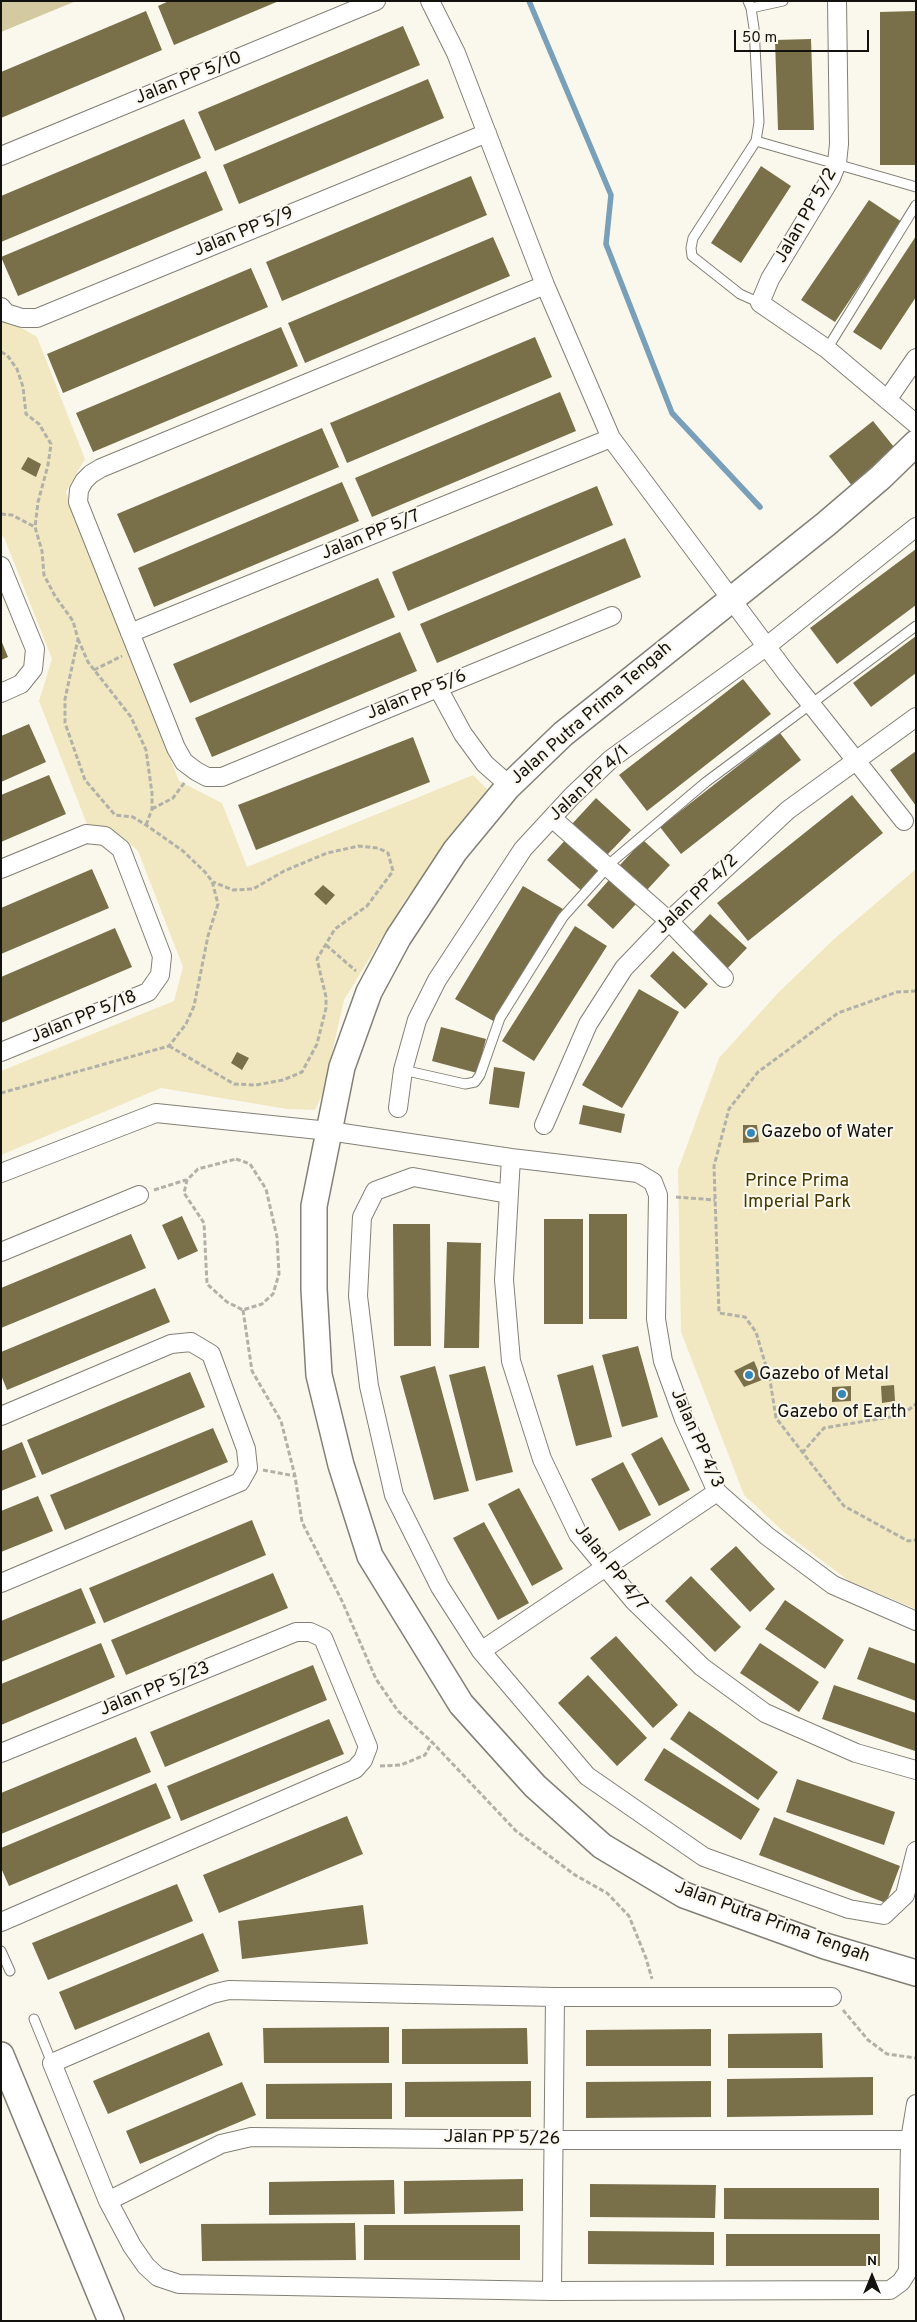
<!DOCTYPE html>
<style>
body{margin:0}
#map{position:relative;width:917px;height:2322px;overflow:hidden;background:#faf8ed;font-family:Overpass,sans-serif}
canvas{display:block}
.frame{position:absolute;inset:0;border:2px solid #13120e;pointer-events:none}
.north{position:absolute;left:847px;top:2252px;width:50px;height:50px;-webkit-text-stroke:4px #faf8ed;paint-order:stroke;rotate:0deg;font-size:14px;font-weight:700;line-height:20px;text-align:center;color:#13120e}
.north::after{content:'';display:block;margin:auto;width:18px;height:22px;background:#13120e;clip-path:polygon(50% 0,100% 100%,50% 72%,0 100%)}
.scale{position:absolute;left:734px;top:30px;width:135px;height:22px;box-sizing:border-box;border:2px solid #13120e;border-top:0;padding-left:6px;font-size:15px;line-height:18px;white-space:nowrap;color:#13120e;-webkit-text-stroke:4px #faf8ed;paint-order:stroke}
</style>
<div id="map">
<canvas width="917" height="2322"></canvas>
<div class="frame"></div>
<div class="north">N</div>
<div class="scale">50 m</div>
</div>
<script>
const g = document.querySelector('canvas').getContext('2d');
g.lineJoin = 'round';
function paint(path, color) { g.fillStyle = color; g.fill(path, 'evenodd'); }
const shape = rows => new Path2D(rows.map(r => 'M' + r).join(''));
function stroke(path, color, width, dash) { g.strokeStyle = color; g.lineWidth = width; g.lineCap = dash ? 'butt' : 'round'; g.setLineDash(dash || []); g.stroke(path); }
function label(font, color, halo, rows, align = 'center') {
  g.font = font + ' Overpass,sans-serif'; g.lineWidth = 4; g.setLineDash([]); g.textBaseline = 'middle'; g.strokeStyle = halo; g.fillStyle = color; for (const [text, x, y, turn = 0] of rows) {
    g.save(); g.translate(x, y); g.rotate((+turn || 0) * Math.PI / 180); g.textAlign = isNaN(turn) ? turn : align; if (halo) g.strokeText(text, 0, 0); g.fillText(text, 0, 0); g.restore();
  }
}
paint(shape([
 [1,316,37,337,85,459,66,492,179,781,222,803,247,867,473,775,489,791,405,900,344,1000,323,1093,315,1110,287,1109,161,1088,1,1155,1,1071,174,1001,183,967,138,851,121,836,88,827,39,701,52,659,4,537,1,536],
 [916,869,916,1609,849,1581,784,1532,744,1495,681,1332,678,1170,719,1058,778,993,834,939]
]), '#f1e8c1');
paint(shape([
 [1,1,76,1,1,32]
]), '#d3caa1');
stroke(shape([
 [529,1,611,195,606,244,672,413,760,507]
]), '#7a9fb9', 5.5);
paint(shape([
 [169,1,279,1,174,45,158,6],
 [146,11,162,50,1,118,1,72],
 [916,11,916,165,880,165,880,12],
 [403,26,420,65,215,151,198,112],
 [811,39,814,130,778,130,775,40],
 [428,79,444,118,239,204,223,165],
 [184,119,201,158,1,242,1,196],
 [761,166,791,186,741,263,711,243],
 [206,171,223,210,18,296,1,257],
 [471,176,487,215,282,301,266,262],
 [869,200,902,222,835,322,801,300],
 [916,236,916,297,881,350,853,332],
 [493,237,510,276,305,363,288,323],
 [251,268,268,307,63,393,47,354],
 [281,327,298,366,93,452,76,413],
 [535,337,552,377,347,463,330,423],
 [560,392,576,431,372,517,355,478],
 [873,421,898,452,853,487,829,456],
 [322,428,339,467,134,553,117,514],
 [28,457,41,464,36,477,21,469],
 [342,482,359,521,154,607,138,568],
 [597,486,613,525,408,611,392,572],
 [625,538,641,577,437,663,420,624],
 [916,549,916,605,837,664,810,628],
 [378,578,395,617,190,703,173,664],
 [400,632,417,671,212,757,195,718],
 [916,636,916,673,871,707,853,683],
 [1,640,8,657,1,660],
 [743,679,771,714,647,811,619,775],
 [29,724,46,762,1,782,1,736],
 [780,733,801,760,681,854,660,827],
 [413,737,430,782,256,850,238,805],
 [916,751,916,806,890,770],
 [49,775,66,814,1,842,1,795],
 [852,795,883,833,748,941,717,903],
 [596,798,631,830,607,855,572,824],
 [569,836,605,867,583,892,547,860],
 [643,840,670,865,647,890,620,865],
 [92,869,109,908,1,954,1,908],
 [609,880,636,904,613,929,587,905],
 [323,885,335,895,326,905,314,894],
 [523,886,563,909,495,1022,455,999],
 [710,914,747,948,725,971,688,937],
 [575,926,607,946,534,1061,502,1041],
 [115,928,132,967,1,1023,1,977],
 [673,951,708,984,685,1009,650,976],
 [639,989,679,1012,622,1108,582,1085],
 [441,1027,486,1039,477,1073,432,1061],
 [237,1052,249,1058,242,1070,231,1063],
 [494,1067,525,1072,519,1108,489,1104],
 [583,1105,625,1114,621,1133,579,1124],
 [743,1125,757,1125,759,1142,743,1143],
 [589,1214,627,1214,627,1319,589,1319],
 [182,1216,198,1251,178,1260,162,1225],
 [544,1219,583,1219,583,1324,544,1324],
 [393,1224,430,1224,431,1346,394,1346],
 [131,1234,146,1268,1,1328,1,1288],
 [447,1242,481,1243,479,1348,444,1348],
 [155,1288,170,1322,7,1390,1,1375,1,1352],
 [638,1346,658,1417,622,1427,602,1355],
 [754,1361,762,1380,744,1387,734,1371],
 [593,1365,612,1437,576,1446,557,1375],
 [435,1366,469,1491,434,1500,400,1376],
 [485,1366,513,1472,476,1481,449,1375],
 [190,1372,205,1407,42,1475,27,1440],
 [894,1385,895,1401,882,1403,881,1386],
 [851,1386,851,1401,832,1402,832,1387],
 [213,1428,228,1462,65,1530,50,1495],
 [662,1437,690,1490,659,1506,631,1454],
 [22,1442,36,1477,1,1491,1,1451],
 [623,1462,651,1515,619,1531,591,1479],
 [519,1488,563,1569,532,1586,488,1504],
 [38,1496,53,1531,1,1552,1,1511],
 [252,1520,266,1555,104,1623,89,1588],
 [484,1522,529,1603,498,1620,453,1538],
 [736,1546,775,1589,750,1612,710,1569],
 [273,1573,288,1608,126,1675,111,1640],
 [691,1576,741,1627,715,1652,665,1601],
 [81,1588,96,1623,1,1662,1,1621],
 [785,1600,844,1640,825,1669,765,1629],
 [616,1636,678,1705,653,1728,590,1658],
 [101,1643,115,1677,1,1725,1,1684],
 [760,1643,819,1682,799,1712,740,1673],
 [869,1647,916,1664,916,1701,857,1679],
 [313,1665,327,1700,165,1767,150,1732],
 [588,1675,647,1738,617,1766,558,1703],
 [834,1685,916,1713,915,1751,822,1719],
 [689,1711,778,1772,758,1800,670,1739],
 [329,1719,344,1754,181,1821,167,1786],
 [136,1737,151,1772,1,1834,1,1793],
 [664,1748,760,1809,741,1840,644,1780],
 [797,1779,895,1812,884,1845,786,1812],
 [156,1783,171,1818,9,1886,1,1868,1,1848],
 [347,1816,363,1854,219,1913,203,1875],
 [774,1817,900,1866,886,1903,759,1855],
 [177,1884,193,1921,48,1980,32,1943],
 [363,1905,368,1944,242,1959,238,1921],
 [203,1933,219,1971,75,2030,59,1992],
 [389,2027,389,2063,264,2063,263,2028],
 [527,2028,528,2064,402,2064,402,2029],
 [711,2029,711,2066,586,2066,586,2030],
 [209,2032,223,2065,108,2114,93,2081],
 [822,2033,823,2068,728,2068,728,2034],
 [873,2077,873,2115,727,2117,727,2079],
 [531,2081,531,2117,405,2117,405,2082],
 [711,2081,711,2117,586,2118,586,2082],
 [242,2082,256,2115,140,2164,126,2131],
 [392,2083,392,2119,266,2119,266,2084],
 [523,2179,523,2211,404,2214,404,2181],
 [394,2180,395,2214,269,2215,269,2182],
 [590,2184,716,2185,715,2218,590,2217],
 [724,2188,879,2188,879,2220,724,2219],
 [355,2223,356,2260,202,2261,201,2224],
 [364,2225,520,2225,520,2260,364,2260],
 [588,2231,714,2232,714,2265,588,2264],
 [726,2234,880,2234,880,2266,726,2266]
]), '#79704a');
const lane = shape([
 [748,1,751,8,754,28,759,122,756,141,693,238,691,248,692,256,740,294,760,303],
 [751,8,783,1],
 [756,141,916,187],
 [827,349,916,205],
 [403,1070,465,1084,475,1082,480,1075,500,1018,563,917,614,860,706,782,916,626],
 [1,1951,10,1971],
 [34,2019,52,2063]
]);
const street = shape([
 [430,1,456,53,545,285,611,438,787,674,904,821],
 [837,1,839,144,837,163,831,178,770,279,760,303,827,349,916,424],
 [1,156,376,1],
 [545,285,101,468,91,474,84,481,79,490,78,502,176,748,184,762,196,771,207,777,222,777,612,616],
 [1,307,6,313,22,318,37,318,487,133],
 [887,400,916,358],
 [1,566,35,649,33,669,21,684,1,693],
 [130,633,611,438],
 [438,688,463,734,485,764,509,785],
 [552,818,669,921,724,978],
 [1,869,86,834,105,836,121,849,162,956,160,975,148,992,1,1052],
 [398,1108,403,1070,417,1020,437,980,523,849,572,796,611,759,767,646,916,527],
 [544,1125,588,1024,624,968,669,921,788,810,916,717],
 [511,1158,504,1280,511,1361,542,1459,578,1534,634,1601,702,1667,765,1713,856,1753,916,1770],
 [1,1173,156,1113,329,1131,511,1158,638,1173,653,1182,658,1195,656,1319,663,1361,684,1419,717,1492,767,1536,833,1585,916,1621],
 [508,1194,413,1177,375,1191,362,1217,358,1296,369,1386,394,1495,440,1587,481,1651,587,1776,704,1857,849,1909,884,1915,905,1895,916,1851],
 [1,1252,139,1195],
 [1,1416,171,1344,191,1342,211,1354,246,1449,248,1468,240,1482,1,1583],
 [481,1651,717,1492],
 [1,1753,296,1632,310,1632,323,1638,368,1747,363,1760,355,1769,1,1922],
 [832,1997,555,1997,229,1990,212,1994,52,2063,108,2201,132,2246,146,2266,158,2277,179,2284,552,2291,890,2290,901,2282,908,2271,910,2140,916,2104],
 [108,2201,221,2144,251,2137,554,2140,910,2140],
 [552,2291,555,1997]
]);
const secondary = shape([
 [916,443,881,477,826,524,563,734,507,788,455,851,398,938,369,992,342,1067,314,1206,314,1289,319,1375,341,1465,370,1556,461,1704,535,1786,602,1846,684,1895,825,1946,916,1973],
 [1,2055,111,2321]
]);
stroke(lane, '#828076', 11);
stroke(street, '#828076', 20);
stroke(secondary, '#828076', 28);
stroke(shape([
 [1,352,7,355,17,369,23,387,26,414,39,424,51,444,48,465,38,502,35,527,42,551,44,575,55,596,73,621,78,639,65,699,65,723,85,780,115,815,133,817,146,825,183,851,205,872,212,881,218,904,208,936,194,1006,186,1024,169,1046,1,1093],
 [1,514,12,515,35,527],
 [78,639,88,662,131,717,146,750,152,793,152,809,146,825],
 [94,670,122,656],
 [152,809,173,798,185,782],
 [326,945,356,971],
 [916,991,897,992,838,1013,758,1072,729,1109,714,1166,719,1313,745,1317,756,1332,770,1380,776,1418,844,1506,908,1541,916,1540],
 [169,1046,234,1084,256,1085,283,1080,302,1072,317,1044,326,1008,326,997,317,959,335,929,367,906,393,871,388,853,378,848,359,846,327,853,284,871,253,889,233,890,213,882],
 [236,1159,250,1164,266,1189,277,1237,279,1274,273,1294,262,1304,243,1310,227,1302,207,1284,204,1223,184,1193,187,1180,198,1169,236,1159],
 [154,1190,186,1180],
 [676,1197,715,1200],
 [243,1310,252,1371,281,1421,295,1476,302,1522,342,1601,376,1679,398,1711,432,1742,516,1831,575,1875,607,1893,629,1916,646,1958,652,1979],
 [802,1453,824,1428,902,1415,916,1404],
 [263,1470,295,1476],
 [380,1766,401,1765,425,1755,432,1742],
 [843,2010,868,2040,887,2054,916,2058]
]), '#b2b1a8', 3, [5, 2.5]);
stroke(lane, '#fff', 9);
stroke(street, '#fff', 18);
stroke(secondary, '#fff', 25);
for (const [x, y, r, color] of [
 [751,1133,5,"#3687b8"],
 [749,1375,5,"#3687b8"],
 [842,1394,5,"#3687b8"]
]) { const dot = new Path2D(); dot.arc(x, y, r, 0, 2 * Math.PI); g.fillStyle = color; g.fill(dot); stroke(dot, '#faf8ed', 2); }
label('18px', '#13120e', '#faf8ed', [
 ["Jalan PP 5/10",189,79,-22],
 ["Jalan PP 5/2",807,216,-60],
 ["Jalan PP 5/9",244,233,-22],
 ["Jalan PP 5/7",371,536,-22],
 ["Jalan PP 5/6",417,696,-22],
 ["Jalan Putra Prima Tengah",592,714,-41],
 ["Jalan PP 4/1",590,784,-43],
 ["Jalan PP 4/2",698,895,-44],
 ["Jalan PP 5/18",84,1018,-22],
 ["Jalan PP 4/3",696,1439,66],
 ["Jalan PP 4/7",610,1568,51],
 ["Jalan PP 5/23",155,1690,-22],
 ["Jalan Putra Prima Tengah",772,1923,20],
 ["Jalan PP 5/26",502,2139,1]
]);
label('18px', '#13120e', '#faf8ed', [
 ["Gazebo of Water",761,1133],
 ["Gazebo of Metal",759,1375],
 ["Gazebo of Earth",842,1413,"center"]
], 'left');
label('18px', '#423802', '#faf8ed', [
 ["Prince Prima",797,1182],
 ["Imperial Park",797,1203]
]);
</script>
